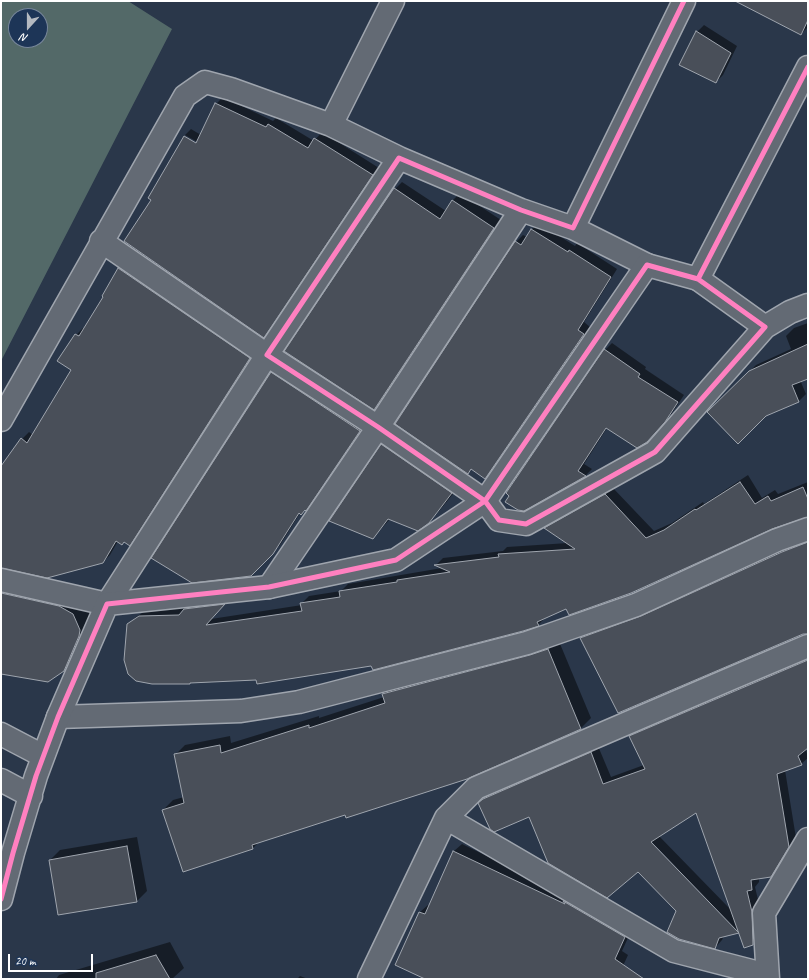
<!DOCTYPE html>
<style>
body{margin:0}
#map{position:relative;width:809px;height:980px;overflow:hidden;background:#2a374a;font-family:Caveat,sans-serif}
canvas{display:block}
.frame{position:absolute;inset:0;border:2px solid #fff;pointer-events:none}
.north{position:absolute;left:8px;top:8px;width:40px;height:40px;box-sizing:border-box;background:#1d3557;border:1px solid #77869a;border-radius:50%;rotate:201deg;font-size:11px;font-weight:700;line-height:16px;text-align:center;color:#fff}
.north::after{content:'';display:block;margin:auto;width:14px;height:18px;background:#b4b9c0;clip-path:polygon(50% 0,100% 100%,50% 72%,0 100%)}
.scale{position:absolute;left:8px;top:954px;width:85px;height:18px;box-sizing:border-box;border:2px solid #fff;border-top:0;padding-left:5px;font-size:12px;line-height:14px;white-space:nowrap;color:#fff;-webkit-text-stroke:3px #1d3557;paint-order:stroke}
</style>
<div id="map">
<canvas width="809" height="980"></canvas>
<div class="frame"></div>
<div class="north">N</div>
<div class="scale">20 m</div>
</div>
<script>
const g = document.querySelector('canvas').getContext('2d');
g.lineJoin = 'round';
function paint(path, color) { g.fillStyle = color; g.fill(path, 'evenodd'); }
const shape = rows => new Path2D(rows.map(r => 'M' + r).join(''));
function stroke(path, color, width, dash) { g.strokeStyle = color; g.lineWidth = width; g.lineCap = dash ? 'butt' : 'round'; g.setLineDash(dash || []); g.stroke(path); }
paint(shape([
 [1,1,128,1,172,29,1,361],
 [16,16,40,16,40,40,16,40]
]), '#536968');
paint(shape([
 [769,1,808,1,808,27,801,34],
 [704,25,737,46,723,75,716,82,697,32],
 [223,97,273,121,276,118,314,141,322,132,379,168,271,329,264,336,152,199,149,198,184,136,200,146,201,144,185,135,191,129,201,135,216,104],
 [402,182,446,211,453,200,460,193,501,220,381,401,374,408,395,189],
 [539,223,575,246,577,243,617,269,584,322,590,327,492,470,485,478,516,242,523,235,527,237,531,230],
 [126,262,256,351,136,538,129,545,124,541,118,541,110,555,103,562,1,564,1,485,22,439,29,432,33,435,72,370,76,335,83,328,85,328,104,297,103,296,119,269],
 [808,323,808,378,800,380,806,394,799,401,766,416,709,412,756,365,791,349,786,336,794,328],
 [612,343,646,367,645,369,684,395,672,413,654,434,607,428,584,464,592,469,585,476,511,495,507,493,605,350],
 [279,366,367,423,313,502,300,513,280,545,258,568,272,373],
 [392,435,462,483,439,511,428,522,390,519,373,538,382,445],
 [748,475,762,498,775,490,778,494,808,482,808,516,804,516,567,608,546,617,538,625,372,665,257,679,128,625,136,617,148,609,185,608,192,601,231,597,211,619,302,605,302,603,309,596,341,591,348,584,442,568,436,565,443,558,503,551,507,547,568,543,546,528,553,521,613,488,654,531,672,523,703,502,704,504],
 [808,538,808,633,582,638,589,630],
 [1,580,86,601,93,617,77,656,64,670,1,673],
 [558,639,591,718,581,728,346,814,259,842,252,849,163,810,173,800,184,797,175,755,185,745,230,736,231,743,319,716,319,718,384,697,383,694,393,684],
 [808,656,808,747,806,749,808,758,801,764,785,770,796,838,778,868,770,876,759,878,759,882,755,887,759,904,760,937,753,944,740,931,724,936,722,940,715,948,691,900,638,871,529,816,480,804,492,791,598,746,611,777,644,765,630,736,638,729],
 [697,811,733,912,659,836],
 [648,838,736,930,733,930,646,839],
 [137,837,147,891,137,901,50,860,60,850],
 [462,844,570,896,632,929,622,951,628,955,617,979,427,979,396,965,420,912,428,905,430,906,454,851],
 [170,942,184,968,172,979,56,979,59,975],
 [300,976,308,979,297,979]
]), '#0007');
const building = shape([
 [735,1,808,1,808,20,801,35,735,1],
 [696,31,731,53,716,83,679,65,696,31],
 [215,103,266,127,268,124,308,148,314,138,373,175,264,338,124,241,151,200,148,198,184,136,196,143,215,103],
 [394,188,440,219,452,200,494,228,374,410,284,351,394,188],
 [531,229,568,252,569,250,611,277,578,330,584,334,485,479,471,469,468,474,395,424,515,241,521,245,531,229],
 [118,268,250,358,130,546,124,542,122,545,116,541,103,563,47,578,1,568,1,466,21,438,27,443,71,370,57,361,75,334,79,336,103,297,102,296,118,268],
 [808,344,808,379,792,385,799,402,766,416,738,444,707,412,749,371,808,344],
 [604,349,640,374,638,377,678,402,665,422,647,442,637,448,606,428,578,471,586,476,524,511,518,510,505,502,509,496,506,493,604,349],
 [271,372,360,431,306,511,305,510,301,515,299,513,273,554,251,576,192,583,151,558,271,372],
 [381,444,452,493,429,523,418,531,388,519,373,539,329,521,381,444],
 [740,482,755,504,768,496,771,501,803,487,808,499,808,517,772,529,631,593,569,615,566,609,537,622,539,626,523,631,373,670,371,666,257,684,256,680,190,683,190,684,152,684,136,681,128,674,124,660,127,624,139,616,179,615,184,609,225,604,206,625,302,611,300,603,340,597,339,591,397,582,397,580,450,572,434,565,499,557,498,554,575,549,544,528,605,494,646,538,664,530,695,509,696,510,740,482],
 [808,542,808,634,803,634,618,713,580,638,641,616,782,552,808,542],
 [1,593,59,606,73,614,80,630,79,636,64,671,48,682,1,674,1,593],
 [548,649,581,729,467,779,346,818,345,815,252,845,253,849,183,872,162,810,184,803,174,754,220,745,221,753,309,725,309,728,385,703,382,694,530,655,548,649],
 [808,660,808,748,798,756,802,765,777,774,789,847,771,877,751,880,752,890,747,891,752,912,753,945,744,948,696,813,651,842,739,933,719,938,715,949,679,939,667,932,676,911,638,872,607,898,548,863,529,817,494,832,490,829,478,803,483,799,591,752,603,784,645,769,629,736,808,660],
 [127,846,137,902,58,915,49,860,127,846],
 [453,851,565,904,563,901,625,937,615,959,644,979,425,979,395,965,419,912,425,914,453,851],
 [156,955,170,979,96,979,96,973,156,955]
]);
paint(building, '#494f59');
stroke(building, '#9fa5ae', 1);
const street = shape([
 [684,1,573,228,521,210,399,158,267,355,378,427,485,501,499,520,526,524,655,452,765,327,698,279],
 [331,125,393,1],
 [573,228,647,265],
 [765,327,790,312,808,305],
 [1,420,185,96,205,82,231,89,331,125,399,158],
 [1,580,107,604,267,355,101,241],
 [269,587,378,427,521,210],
 [58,717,241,711,299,702,527,643,636,605,777,540,808,529],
 [446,818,674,951,767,975],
 [369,979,446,818,476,788,730,679,808,646],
 [768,979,764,913,808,839]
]);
const secondary = shape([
 [1,734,43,756],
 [1,780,31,796],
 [1,899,13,853,36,776,58,717,107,604,269,587,396,560,485,501,647,265,698,279,808,67]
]);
stroke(street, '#9fa5ae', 25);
stroke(secondary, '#9fa5ae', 25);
stroke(street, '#636a74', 22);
stroke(secondary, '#636a74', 22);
stroke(shape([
 [684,1,573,228,521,210,399,158,267,355,378,427,485,501,499,520,526,524,655,452,765,327,698,279],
 [1,899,13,853,36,776,58,717,107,604,269,587,396,560,485,501,647,265,698,279,808,67]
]), '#ff80c0', 5);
</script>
